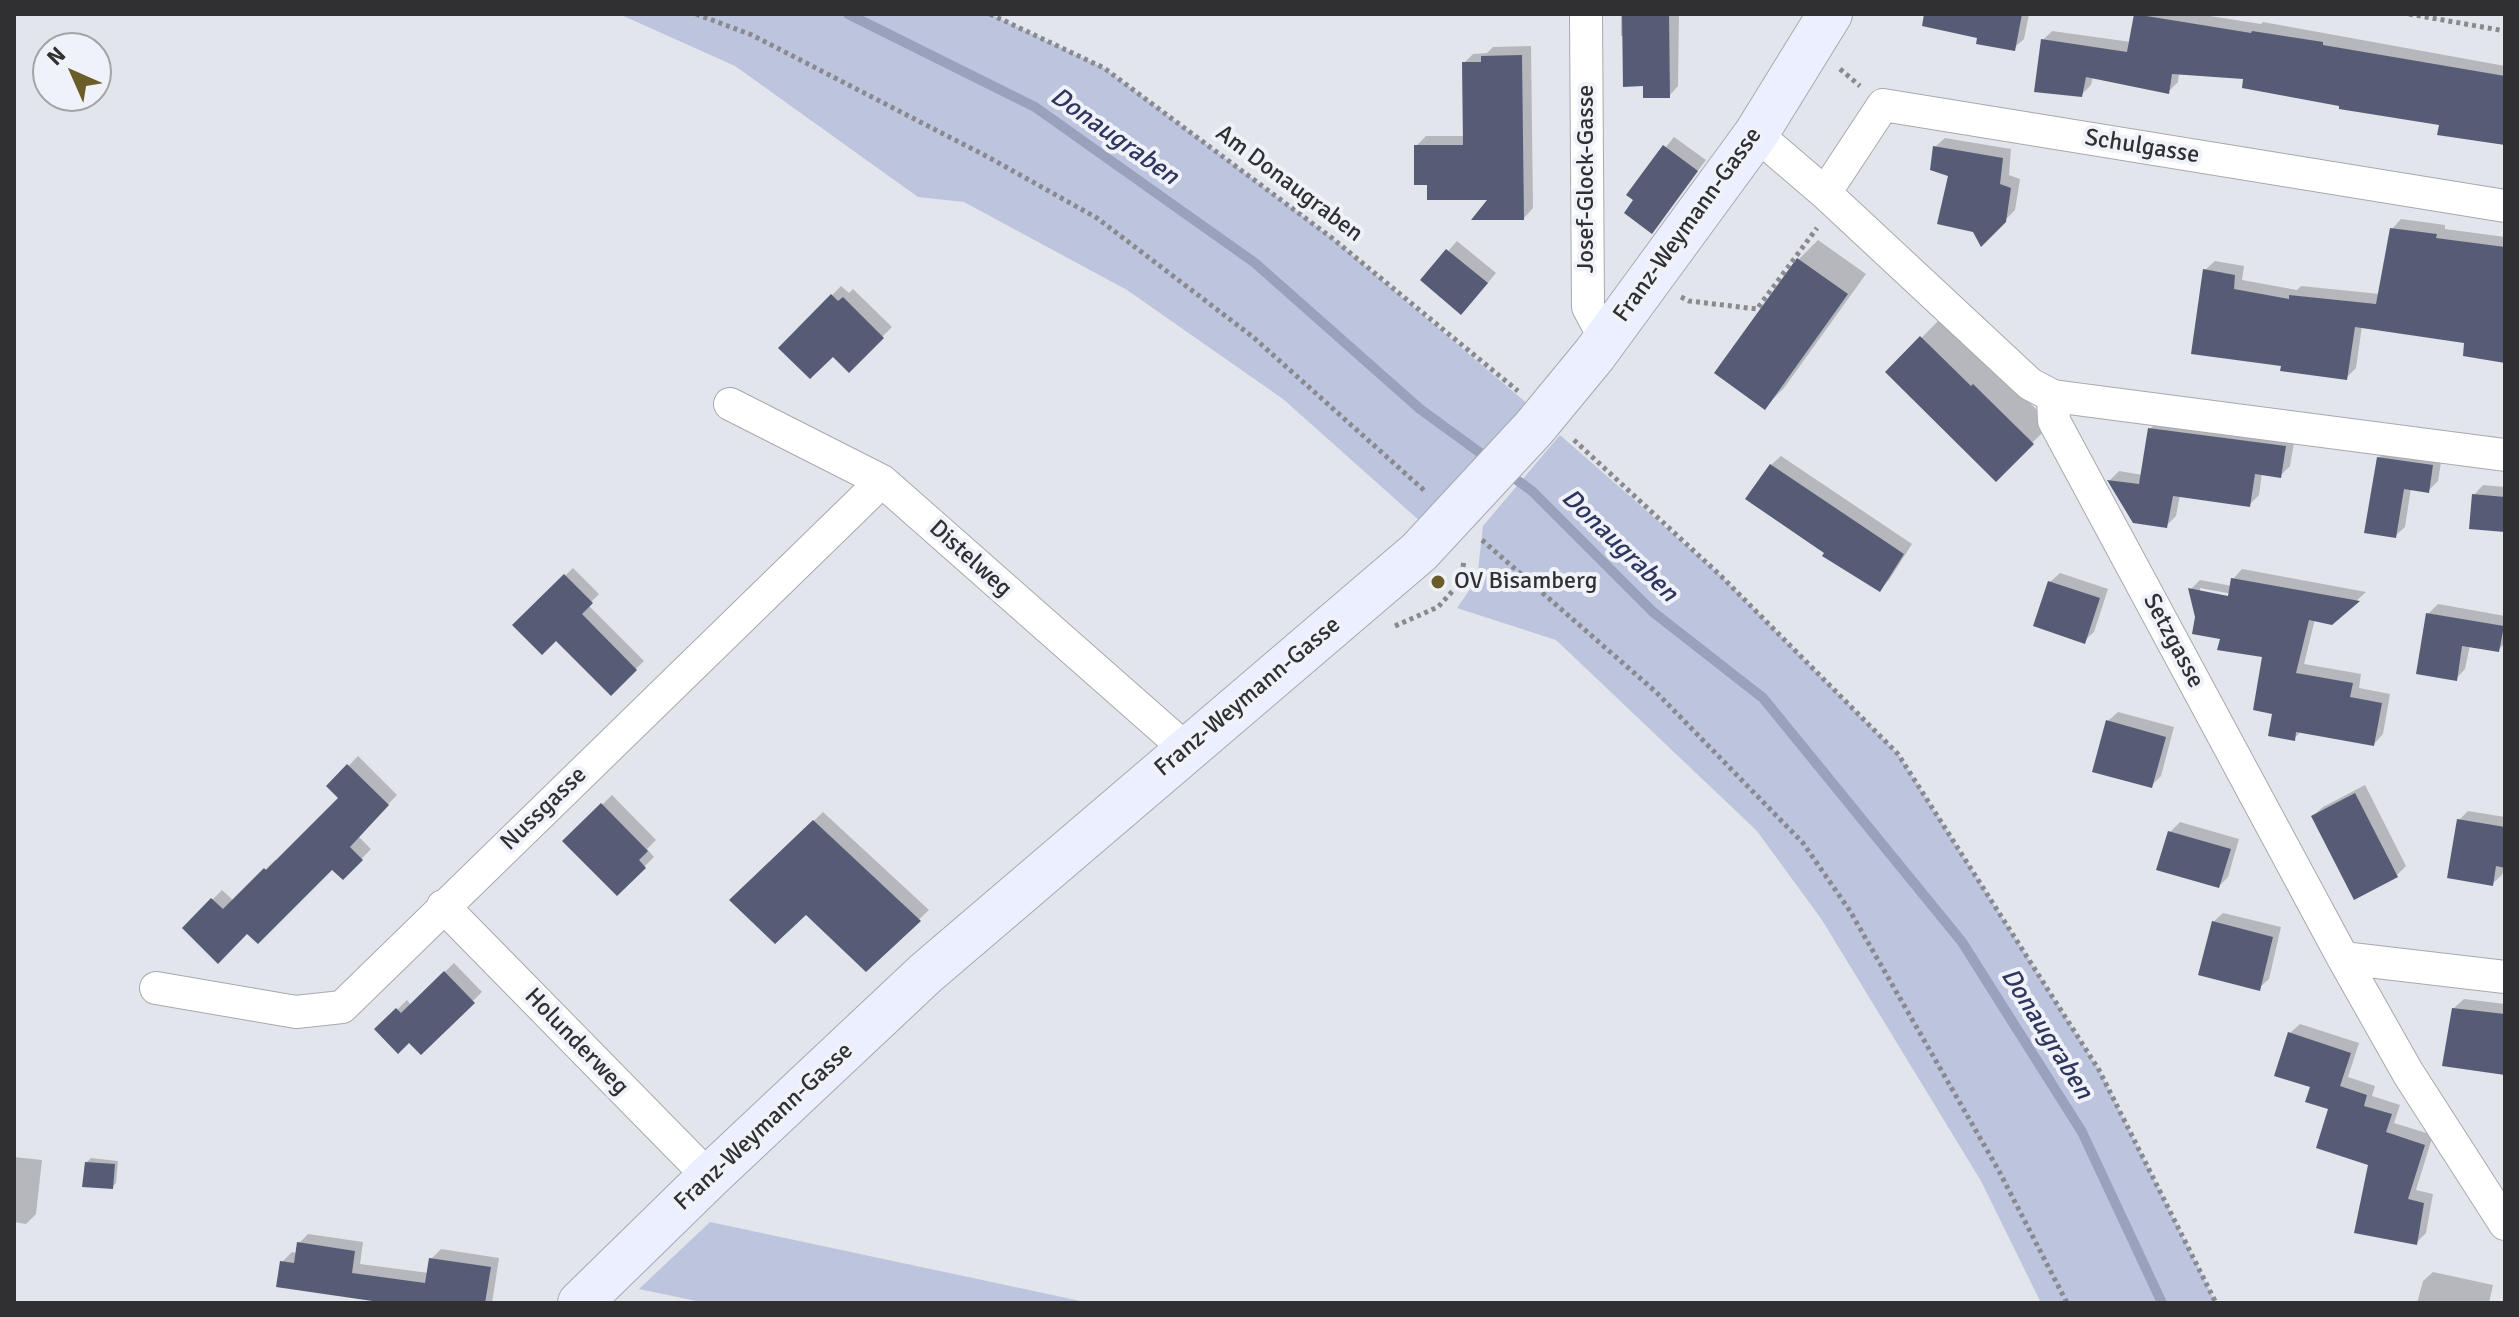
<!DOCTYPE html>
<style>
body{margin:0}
#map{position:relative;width:2519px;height:1317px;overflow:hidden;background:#e3e5ec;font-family:Signika,sans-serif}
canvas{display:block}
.frame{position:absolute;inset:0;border:16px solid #303033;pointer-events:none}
.north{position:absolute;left:32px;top:32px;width:80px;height:80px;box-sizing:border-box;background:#f0f2f9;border:2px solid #a3a4aa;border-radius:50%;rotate:315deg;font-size:22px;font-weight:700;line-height:32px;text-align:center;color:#303033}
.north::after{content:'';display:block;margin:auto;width:28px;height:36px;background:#6b5d2a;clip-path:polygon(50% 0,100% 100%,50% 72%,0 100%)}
</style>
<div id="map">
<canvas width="2519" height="1317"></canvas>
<div class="frame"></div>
<div class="north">N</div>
</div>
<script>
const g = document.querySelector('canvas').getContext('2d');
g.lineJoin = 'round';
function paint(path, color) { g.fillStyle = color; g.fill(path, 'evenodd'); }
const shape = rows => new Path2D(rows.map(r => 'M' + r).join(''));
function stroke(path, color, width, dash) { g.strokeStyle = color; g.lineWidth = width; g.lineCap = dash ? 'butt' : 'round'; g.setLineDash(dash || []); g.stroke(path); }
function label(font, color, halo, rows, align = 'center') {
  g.font = font + ' Signika,sans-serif'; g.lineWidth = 8; g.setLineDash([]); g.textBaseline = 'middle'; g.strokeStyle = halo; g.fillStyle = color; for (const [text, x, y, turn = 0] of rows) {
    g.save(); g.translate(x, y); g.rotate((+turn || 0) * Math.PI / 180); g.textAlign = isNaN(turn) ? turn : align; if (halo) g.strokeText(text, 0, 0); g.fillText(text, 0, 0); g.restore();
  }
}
paint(shape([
 [619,14,990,14,1104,68,1332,238,1529,405,1421,522,1283,399,1127,290,964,202,918,197,735,66],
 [1560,435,1721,576,1898,754,2099,1070,2216,1303,2041,1303,1981,1181,1822,920,1757,831,1556,640,1457,608,1477,579,1483,526],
 [710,1222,1090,1303,706,1303,639,1289]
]), '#bdc4de');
paint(shape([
 [1621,14,1679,14,1678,86,1669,96,1645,84,1624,36,1621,36],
 [1943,14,2029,14,2024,39,2014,48,1980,36],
 [2138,14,2197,14,2261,24,2263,22,2505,66,2505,143,2441,123,2342,104,2246,77,2179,73,2178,82,2168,92,2093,76,2091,85,2081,95,2043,40,2052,31,2131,42],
 [1531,46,1533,208,1524,218,1492,198,1429,183,1416,146,1426,136,1465,136,1464,63,1473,54,1487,53,1493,47],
 [1674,137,1706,160,1652,231,1636,200,1628,194],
 [1945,138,2011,149,2009,175,2020,179,2015,210,1981,244,1950,174,1935,147],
 [2401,219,2445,225,2445,229,2505,237,2505,361,2466,341,2362,326,2356,368,2346,378,2283,364,2205,270,2215,261,2244,266,2242,280,2297,290,2301,286,2380,294,2392,229],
 [1818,240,1866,274,1784,388,1765,407,1717,373,1799,259],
 [1457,241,1496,273,1471,303,1423,280],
 [841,286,849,293,853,289,892,327,849,370,833,354,781,348],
 [1940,319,1993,366,2051,424,1996,479,1888,372],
 [2160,419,2295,437,2290,466,2280,476,2262,473,2259,495,2249,505,2180,495,2176,516,2166,526,2134,521,2110,480,2119,471,2143,475,2150,429],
 [2389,449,2442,456,2438,481,2428,491,2411,488,2405,527,2395,536,2379,458],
 [1781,456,1912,544,1889,580,1879,590,1826,553,1771,465],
 [2483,485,2505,487,2505,530,2474,495],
 [573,568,599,594,588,605,644,661,611,693,556,638,515,625],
 [2242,569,2366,592,2332,623,2315,619,2304,664,2361,674,2359,688,2390,694,2383,734,2374,744,2301,731,2294,739,2275,712,2265,656,2222,638,2197,617,2191,589,2200,580,2232,586,2233,579],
 [2200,588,2238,595,2237,599,2200,593],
 [2060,573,2108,589,2094,632,2084,641,2050,582],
 [2438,604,2505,616,2505,643,2498,650,2470,645,2465,669,2456,679,2428,614],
 [2118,712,2174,727,2161,776,2151,786,2108,721],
 [358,756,397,795,358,836,371,849,343,878,332,867,247,931,184,928,222,890,234,901,275,860,277,862,341,798,329,786],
 [2365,785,2406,866,2397,875,2313,816,2323,807],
 [612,795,656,840,647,849,654,857,617,894,565,841],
 [2468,811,2505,817,2505,866,2502,875,2492,884,2459,820],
 [823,812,929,910,866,969,806,912,732,900],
 [2180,822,2239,839,2228,877,2219,886,2170,832],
 [2223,913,2281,927,2269,979,2259,988,2213,922],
 [454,963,482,992,421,1052,409,1040,377,1030,407,1000,411,1005],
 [2464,999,2505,1004,2505,1073,2454,1008],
 [2300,1024,2359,1043,2348,1077,2375,1086,2372,1096,2400,1105,2394,1123,2433,1135,2416,1190,2433,1194,2426,1233,2416,1243,2370,1163,2312,1086,2290,1033],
 [14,1157,42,1160,36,1214,26,1224,14,1222],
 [91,1158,118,1161,116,1183,112,1187,87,1162],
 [308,1234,363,1242,360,1264,429,1273,431,1259,441,1249,499,1258,492,1303,396,1303,282,1262,292,1252,297,1253,299,1243],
 [2433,1272,2493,1285,2489,1303,2417,1303,2423,1281]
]), '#0003');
stroke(shape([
 [848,14,1035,107,1255,263,1420,409,1490,460],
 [1506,472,1532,491,1653,612,1763,698,1962,942,2082,1132,2162,1303]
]), '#9aa1bc', 10);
paint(shape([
 [1622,14,1669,14,1670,98,1643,98,1643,86,1623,87],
 [1924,14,2022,14,2015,51,1976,44,1977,38,1922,26],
 [2134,14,2251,33,2252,31,2323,42,2323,45,2505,76,2505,145,2437,135,2439,125,2339,109,2339,106,2242,88,2243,79,2172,74,2169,94,2086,77,2082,97,2034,92,2041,39,2127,52],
 [1522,55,1524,220,1471,220,1487,200,1427,200,1427,185,1414,185,1414,145,1463,145,1462,62,1481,62,1481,56],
 [1663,145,1698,171,1652,234,1624,213,1633,200,1626,195],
 [1933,146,2003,158,2000,184,2011,188,2006,222,1981,247,1973,232,1937,224,1948,176,1930,170],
 [2390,228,2437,234,2436,238,2505,247,2505,363,2463,356,2464,343,2355,327,2347,380,2280,371,2281,366,2191,354,2203,269,2235,275,2234,289,2289,299,2289,295,2376,304],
 [1446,249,1488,283,1461,315,1420,280],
 [1797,258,1848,294,1765,410,1714,373],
 [831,294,838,301,843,297,884,338,849,373,833,357,810,379,778,348],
 [1920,336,1971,386,1973,384,2034,444,1996,482,1885,372],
 [2148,428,2286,446,2281,478,2255,474,2250,507,2173,496,2167,528,2133,523,2107,480,2139,484],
 [2377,457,2433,465,2429,493,2404,489,2396,538,2364,533],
 [1770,464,1904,554,1880,592,1822,556,1824,553,1745,499],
 [2472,494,2505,497,2505,532,2469,529],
 [564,574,593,603,582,614,637,670,611,696,556,641,542,655,512,625],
 [2231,578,2360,601,2332,625,2309,620,2296,673,2353,683,2350,697,2382,703,2374,746,2296,732,2295,741,2268,736,2272,714,2253,710,2262,657,2217,650,2220,639,2192,634,2195,617,2188,588,2228,596],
 [2048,581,2100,598,2085,644,2033,626],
 [2426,613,2504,626,2499,652,2462,646,2457,681,2416,674],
 [2106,720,2166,737,2152,788,2092,772],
 [347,764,389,805,350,847,363,860,343,880,332,870,258,944,247,934,218,964,182,928,211,898,223,909,264,868,266,870,338,798,326,786],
 [2355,793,2398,877,2354,900,2311,816],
 [601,803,648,851,639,860,646,868,617,896,562,841],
 [2457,819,2505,827,2505,868,2496,866,2493,886,2447,878],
 [813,820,921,921,866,972,806,915,775,944,729,900],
 [2168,831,2231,849,2219,888,2156,870],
 [2212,921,2273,937,2260,991,2198,975],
 [444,971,475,1003,421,1055,409,1043,398,1054,374,1029,396,1008,401,1013],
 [2452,1008,2505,1014,2505,1075,2442,1066],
 [2288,1032,2351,1053,2340,1086,2367,1095,2364,1106,2392,1114,2386,1132,2425,1145,2408,1199,2424,1203,2417,1245,2354,1233,2368,1165,2316,1148,2328,1109,2305,1102,2310,1087,2274,1076],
 [85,1162,115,1164,113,1189,82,1187],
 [297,1242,355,1251,352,1273,425,1283,429,1258,491,1267,485,1303,386,1303,276,1287,280,1261,294,1263]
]), '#565c75');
const street = shape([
 [1586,14,1588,307,1605,339],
 [1756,134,1825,193,2030,384,2053,396,2505,455],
 [1825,193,1883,105,2505,206],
 [2053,396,2054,421,2343,958,2408,1073,2505,1224],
 [730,404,882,481,1186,749],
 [443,906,709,1177],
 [2343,958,2505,977],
 [156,988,296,1012,342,1007,882,481]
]);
const secondary = shape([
 [580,1303,709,1177,926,973,1419,552,1534,428,1595,354,1756,134,1830,14]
]);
stroke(street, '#a7a9af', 34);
stroke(secondary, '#a7a9af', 46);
stroke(shape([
 [696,14,752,35,988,157,1097,218,1253,337,1426,492],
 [990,14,1104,68,1332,238,1518,391],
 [2409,14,2505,31],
 [1840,69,1860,86],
 [1681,297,1689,301,1757,309,1817,228],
 [1574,440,1721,576,1898,754,2099,1070,2216,1303],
 [1482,540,1656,692,1803,843,1850,911,1999,1171,2067,1303],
 [1395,626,1438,607,1460,583,1464,561]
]), '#898a8f', 5, [4, 4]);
stroke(street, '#fff', 32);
stroke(secondary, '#ebefff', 44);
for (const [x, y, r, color] of [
 [1438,582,8,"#6b5d2a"]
]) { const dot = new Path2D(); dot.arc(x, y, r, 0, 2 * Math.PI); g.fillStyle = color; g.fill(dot); stroke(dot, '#f0f2f9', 3); }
label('24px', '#303033', '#f0f2f9', [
 ["Schulgasse",2142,147,9],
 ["Josef-Glock-Gasse",1587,179,-90],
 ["Am Donaugraben",1289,184,37],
 ["Franz-Weymann-Gasse",1688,225,-54],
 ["Distelweg",970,559,42],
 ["Setzgasse",2173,641,62],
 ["Franz-Weymann-Gasse",1248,697,-40],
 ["Nussgasse",544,809,-44],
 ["Holunderweg",576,1042,46],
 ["Franz-Weymann-Gasse",764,1127,-43]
]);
label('24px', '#303033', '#f0f2f9', [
 ["OV Bisamberg",1454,582]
], 'left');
label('italic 26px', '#2f365e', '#f0f2f9', [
 ["Donaugraben",1114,137,35],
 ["Donaugraben",1619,546,44],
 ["Donaugraben",2046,1034,58]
]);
</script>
